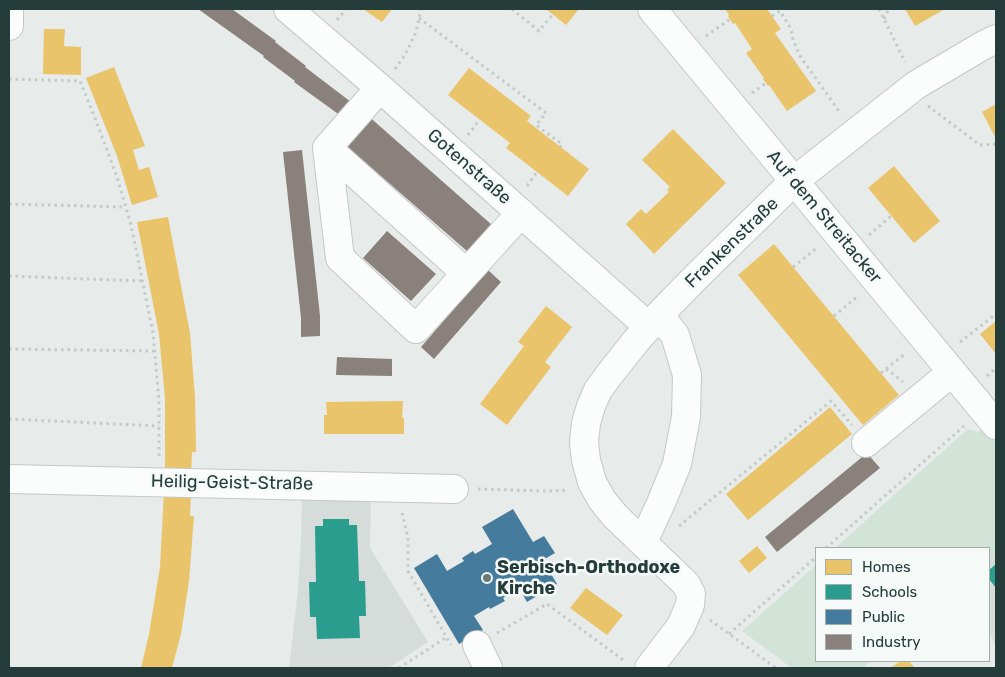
<!DOCTYPE html>
<meta charset="utf-8">
<style>
body{margin:0}
#map{position:relative;width:1005px;height:677px;overflow:hidden;background:#e7ebe9;font-family:Rubik,sans-serif}
canvas{display:block}
.frame{position:absolute;inset:0;border:10px solid #253d3a;pointer-events:none}
.legend{position:absolute;left:815px;top:547px;width:175px;height:115px;box-sizing:border-box;background:#f5f9f8;border:1px solid #a2aeac;margin:0;padding:6px 9px;list-style:none;font-size:15px;color:#253d3a}
.legend li{display:flex;align-items:center;gap:10px;height:25px}
.legend b{width:25px;border:1px solid #a2aeac}
</style>
<div id="map">
<canvas width="1005" height="677"></canvas>
<div class="frame"></div>
<ul class="legend">
<li><b style="height:14px;background:#e9c46a"></b>Homes</li>
<li><b style="height:14px;background:#2a9d8f"></b>Schools</li>
<li><b style="height:14px;background:#457b9d"></b>Public</li>
<li><b style="height:14px;background:#8a817c"></b>Industry</li>
</ul>
</div>
<script>
const g = document.querySelector('canvas').getContext('2d');
g.lineJoin = 'round';
function paint(path, color) { g.fillStyle = color; g.fill(path, 'evenodd'); }
const shape = rows => new Path2D(rows.map(r => 'M' + r).join(''));
function stroke(path, color, width, dash) { g.strokeStyle = color; g.lineWidth = width; g.lineCap = dash ? 'butt' : 'round'; g.setLineDash(dash || []); g.stroke(path); }
function label(font, color, halo, rows, align = 'center') {
  g.font = font + ' Rubik,sans-serif'; g.lineWidth = 5; g.setLineDash([]); g.textBaseline = 'middle'; g.strokeStyle = halo; g.fillStyle = color; for (const [text, x, y, turn = 0] of rows) {
    g.save(); g.translate(x, y); g.rotate((+turn || 0) * Math.PI / 180); g.textAlign = isNaN(turn) ? turn : align; if (halo) g.strokeText(text, 0, 0); g.fillText(text, 0, 0); g.restore();
  }
}
paint(shape([
 [302,495,371,497,370,548,428,642,388,668,289,668,298,590,301,541],
 [996,551,996,645,989,634,989,557]
]), '#d5dcda');
paint(shape([
 [983,427,996,443,996,551,989,557,989,548,835,548,968,429,978,432],
 [816,565,816,661,872,661,863,668,792,668,742,631]
]), '#d2e3d8');
paint(shape([
 [363,9,392,9,382,22],
 [546,9,579,9,566,25],
 [725,9,767,9,781,29,775,33,816,91,787,111,769,85,768,86,763,79,764,78,746,53,752,49,735,23,733,24,728,16,729,15],
 [905,9,945,9,915,26],
 [44,29,65,29,64,46,81,47,81,75,43,74],
 [114,67,145,146,133,150,139,170,149,167,158,197,132,205,117,156,86,78],
 [469,68,531,116,527,121,589,169,568,196,506,148,510,143,448,95],
 [996,104,996,139,982,112],
 [673,129,726,183,654,254,626,224,641,209,646,214,669,192,667,190,670,187,642,160],
 [894,166,940,221,914,243,868,188],
 [168,217,190,333,195,397,196,452,192,452,191,476,165,475,165,398,159,334,137,222],
 [774,244,899,395,863,425,738,275],
 [546,306,572,327,545,362,551,367,507,425,480,404,524,346,518,342],
 [996,321,996,354,980,334],
 [403,401,402,418,404,418,404,434,324,434,324,415,327,415,326,402],
 [830,407,852,434,748,520,726,494],
 [164,492,191,493,190,516,194,516,189,581,181,634,172,668,141,668,149,634,160,567],
 [757,546,767,558,749,573,739,561],
 [586,588,623,615,607,635,570,608],
 [901,661,909,661,915,668,890,668]
]), '#e9c46a');
paint(shape([
 [323,519,349,519,349,525,357,525,359,581,365,581,366,616,359,616,360,638,317,639,316,617,310,617,309,582,316,582,315,526,323,526],
 [996,564,996,588,989,579,989,570]
]), '#2a9d8f');
paint(shape([
 [513,509,533,542,544,536,555,553,543,560,557,584,527,602,519,588,503,598,505,601,490,609,489,607,474,616,483,630,459,644,414,568,437,554,447,571,464,561,462,558,473,551,475,554,492,544,482,527]
]), '#457b9d');
paint(shape([
 [198,9,232,9,276,41,275,42,306,66,305,67,351,102,341,116,294,82,295,81,263,57,264,56],
 [366,114,492,225,468,252,342,142],
 [302,150,320,316,320,336,301,337,301,318,283,152],
 [387,231,436,274,411,301,363,258],
 [488,270,501,282,434,359,421,347],
 [337,357,392,359,392,376,336,375],
 [867,453,880,468,777,552,765,537]
]), '#8a817c');
const minor = shape([
 [288,9,380,88,649,327],
 [652,9,996,425],
 [9,26,9,9],
 [380,88,327,148,340,258,416,329,521,213],
 [327,148,466,273],
 [866,443,952,372],
 [9,479,454,489],
 [643,542,661,503,677,464,686,417,687,375,675,335,659,315],
 [477,645,488,668],
 [649,668,681,626,690,605,691,594,686,584,615,516,602,500,592,482,586,460,584,443,586,423,591,406,598,390,609,375,636,341,659,315,696,277,794,181,916,85,982,46,996,39]
]);
stroke(minor, '#c4c8c7', 30);
stroke(shape([
 [512,9,539,31,553,14],
 [879,9,905,62],
 [772,16,780,11,791,29,793,40,800,56,841,114],
 [419,18,546,113,536,125,562,144,560,147],
 [884,19,889,9],
 [337,20,346,9],
 [706,36,730,19],
 [395,69,405,55,416,32,421,9],
 [9,79,80,81,95,118,117,177,131,225,153,333,159,401,159,458],
 [752,93,766,83],
 [928,106,980,145,996,144],
 [468,135,480,119],
 [527,186,537,172],
 [9,204,126,207],
 [869,235,891,216],
 [793,267,818,247],
 [9,276,143,281],
 [834,316,858,296],
 [960,342,996,314],
 [9,349,154,351],
 [886,369,892,373,903,382],
 [881,373,906,353],
 [987,376,996,368],
 [9,419,159,426],
 [478,489,547,491,569,490],
 [402,513,408,538,408,571,451,645],
 [679,526,831,401,852,425],
 [826,548,964,426],
 [710,620,776,668],
 [497,633,547,604,626,662],
 [729,634,816,557],
 [399,668,447,637]
]), '#c2cbc9', 3, [2.5, 4]);
stroke(minor, '#fbfcfc', 28);
for (const [x, y, r, color] of [
 [487,578,5,"#697a77"]
]) { const dot = new Path2D(); dot.arc(x, y, r, 0, 2 * Math.PI); g.fillStyle = color; g.fill(dot); stroke(dot, '#f5f9f8', 2); }
label('18px', '#253d3a', '#f5f9f8', [
 ["Gotenstraße",469,167,41],
 ["Auf dem Streitacker",824,217,50],
 ["Frankenstraße",732,243,-44],
 ["Heilig-Geist-Straße",232,483,1]
]);
label('bold 18px', '#253d3a', '#f5f9f8', [
 ["Serbisch-Orthodoxe",497,568],
 ["Kirche",497,589]
], 'left');
</script>
